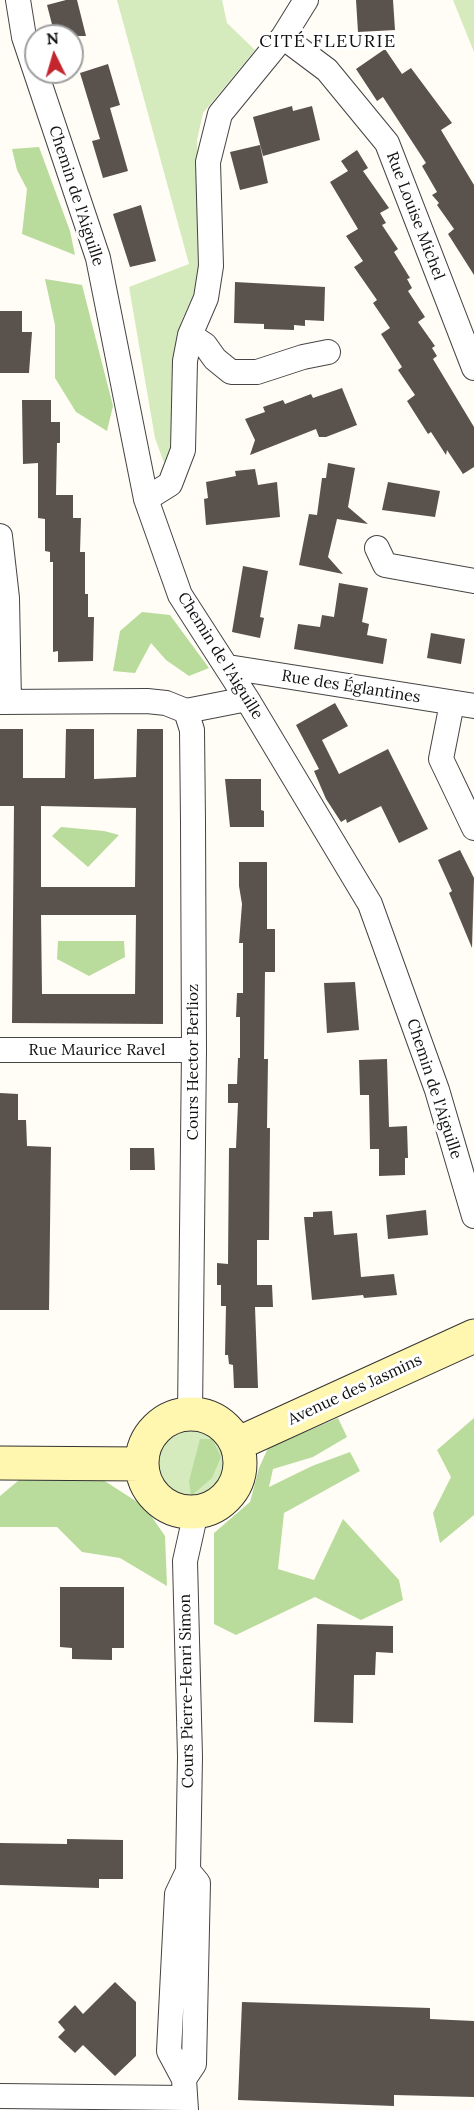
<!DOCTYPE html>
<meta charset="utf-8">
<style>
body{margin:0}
#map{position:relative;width:474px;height:2110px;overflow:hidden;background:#fffdf5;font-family:Lora,serif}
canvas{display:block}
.north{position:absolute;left:24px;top:24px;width:60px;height:60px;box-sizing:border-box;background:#fff;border:2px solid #a0a0a0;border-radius:50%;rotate:355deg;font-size:16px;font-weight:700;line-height:24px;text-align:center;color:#111}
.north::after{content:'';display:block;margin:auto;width:21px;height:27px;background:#c4262e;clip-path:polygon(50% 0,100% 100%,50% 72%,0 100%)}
</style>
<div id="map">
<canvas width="474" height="2110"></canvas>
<div class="north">N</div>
</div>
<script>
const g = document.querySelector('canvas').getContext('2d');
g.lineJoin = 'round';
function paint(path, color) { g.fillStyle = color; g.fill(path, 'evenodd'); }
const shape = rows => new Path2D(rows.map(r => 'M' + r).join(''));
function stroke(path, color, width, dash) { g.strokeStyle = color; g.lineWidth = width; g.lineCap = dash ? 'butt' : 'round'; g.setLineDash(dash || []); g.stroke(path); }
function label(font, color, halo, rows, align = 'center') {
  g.font = font + ' Lora,serif'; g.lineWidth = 6; g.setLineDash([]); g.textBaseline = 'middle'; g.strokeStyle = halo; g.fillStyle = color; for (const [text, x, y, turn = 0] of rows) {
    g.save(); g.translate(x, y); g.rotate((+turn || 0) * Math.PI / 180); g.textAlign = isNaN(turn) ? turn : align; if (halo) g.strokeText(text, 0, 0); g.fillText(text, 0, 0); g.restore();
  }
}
paint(shape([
 [117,0,222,0,227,23,255,50,203,113,197,140,202,274,181,322,170,452,164,463,155,438,129,287,189,264],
 [453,0,474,0,474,52],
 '149 1462a38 38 0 1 1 76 0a38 38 0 1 1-76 0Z'
]), '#d5ebbd');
paint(shape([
 [39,147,70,231,75,255,22,234,27,189,17,170,12,149],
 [45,279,82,285,113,406,107,431,76,412,55,378,55,325],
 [142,612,170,615,209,668,189,676,166,660,151,643,135,673,113,671,120,631],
 [61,827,104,831,119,835,88,867,52,836],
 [58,941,124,941,125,957,89,976,57,959],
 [338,1418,347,1437,313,1457,273,1469,269,1487,312,1466,350,1452,360,1471,284,1513,278,1569,314,1580,343,1519,399,1580,403,1600,361,1620,315,1597,236,1635,214,1624,214,1533,250,1502,259,1468,268,1448],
 [474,1418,474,1515,440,1543,433,1513,451,1477,437,1450],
 [200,1439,212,1439,221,1457,212,1478,191,1496,189,1481],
 [25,1475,97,1476,145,1507,165,1536,167,1586,120,1558,82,1552,57,1527,0,1527,0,1496]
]), '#b9dc9c');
paint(shape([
 [66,0,77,0,86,36,55,36,47,5],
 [356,0,393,0,395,30,358,32],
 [385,49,402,74,411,68,452,123,441,130,474,185,474,275,448,234,454,229,437,205,439,203,432,195,437,192,422,166,426,163,383,97,377,101,356,69],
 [108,64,120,105,110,108,128,171,103,178,92,141,100,139,80,73],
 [292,106,293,111,312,106,320,140,263,156,253,117],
 [260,145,268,183,240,190,230,152],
 [357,150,368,168,363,171,389,208,380,213,386,223,382,225,398,249,394,252,410,278,407,279,412,288,408,291,425,317,418,322,435,346,432,348,437,356,433,359,474,427,474,467,463,474,447,450,446,455,431,432,428,434,407,401,415,395,398,370,402,367,381,334,390,328,373,303,377,300,354,267,363,261,346,236,358,229,330,182,348,171,341,161],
 [141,205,156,261,130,267,113,214],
 [235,282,325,287,324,321,305,320,305,326,294,325,294,330,264,329,264,324,234,323],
 [0,311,22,311,22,332,32,332,29,373,0,373],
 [342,388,357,425,326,437,319,437,316,429,250,455,255,440,245,419,265,412,263,407,283,400,285,404,311,394,313,398],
 [22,400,51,400,51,422,60,422,60,443,57,443,56,495,73,495,73,518,81,518,80,552,85,552,85,594,88,594,88,617,94,617,93,661,58,662,58,651,53,652,53,562,50,562,50,552,45,551,45,519,38,518,38,463,23,464],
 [328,463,355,468,348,507,368,524,337,519,328,557,343,574,299,565,309,514,317,515,322,478,326,478],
 [255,469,258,485,277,482,280,517,206,525,204,499,208,498,206,482,236,476,235,471],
 [388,482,440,491,435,517,382,510],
 [243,566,268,571,260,617,264,618,260,638,232,632],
 [339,583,368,588,362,622,369,624,367,635,387,639,383,664,294,649,298,624,320,627,322,615,334,617],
 [431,633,465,639,461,664,427,658],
 [335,703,348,726,322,740,339,774,388,749,428,829,399,843,381,806,347,823,346,819,341,822,326,799,314,771,319,769,296,725],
 [0,729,23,729,23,778,65,778,66,729,94,729,94,779,136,777,137,729,163,729,163,1024,12,1023,14,806,0,806],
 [41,806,136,808,135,887,41,887],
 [41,915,136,915,135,994,42,994],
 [225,779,261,779,261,810,264,811,264,827,230,827],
 [460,850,474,878,472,948,449,893,452,891,438,860],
 [239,862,267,862,267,929,275,929,275,972,265,972,264,1059,268,1059,267,1128,270,1128,269,1240,257,1240,257,1285,272,1285,273,1307,255,1307,258,1388,234,1388,233,1365,229,1364,228,1355,225,1355,226,1306,221,1306,221,1285,217,1285,217,1263,228,1264,229,1148,236,1148,238,1103,228,1103,228,1084,237,1084,238,1058,240,1058,240,1017,236,1017,237,993,243,993,243,943,239,943,242,904,239,886],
 [355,982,359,1030,327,1033,324,983],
 [387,1059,389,1127,407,1126,408,1158,405,1158,405,1175,379,1176,379,1149,370,1149,369,1095,360,1095,359,1060],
 [0,1093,18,1094,18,1120,26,1120,27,1146,51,1147,49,1310,0,1310],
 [130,1148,154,1148,155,1170,130,1170],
 [426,1210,428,1235,388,1239,386,1215],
 [332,1211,334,1235,357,1233,361,1277,394,1274,397,1295,364,1298,363,1295,312,1300,304,1217,313,1217,313,1212],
 [60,1587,124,1587,124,1648,112,1648,112,1660,72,1659,72,1648,60,1647],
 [317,1624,393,1626,393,1653,376,1652,375,1675,354,1675,353,1723,314,1722],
 [67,1839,123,1840,123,1879,99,1879,99,1888,0,1885,0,1843,67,1844],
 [115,1982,136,2002,136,2056,115,2076,83,2045,75,2053,58,2037,65,2030,58,2022,75,2005,83,2014],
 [242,2002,430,2008,430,2019,474,2021,474,2097,394,2095,394,2106,238,2100]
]), '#5a524d');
const street = shape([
 [18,0,24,37,98,258,146,499,180,595,247,699,370,904,437,1090,474,1216],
 [306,0,283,37,327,70,387,143,474,368],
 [190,335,205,345,215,359,231,372,257,372,303,357,328,352],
 [146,499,170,484,183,450,185,361,190,335,206,298,211,266,208,162,220,114,283,37],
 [0,536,7,598,9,702],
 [377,548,385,565,474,581],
 [228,667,474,706],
 [0,702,147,701,166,703,186,711],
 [452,703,441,759,474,828],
 [186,711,192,730,193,822,194,1050,190,1414],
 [186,711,247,699],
 [0,1050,194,1050],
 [184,2079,194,2064,198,1883,188,1871],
 [0,2096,185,2098],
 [186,2110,184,2079,169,2051,177,1894,188,1871,190,1757,185,1561,196,1512]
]);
const secondary = shape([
 '142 1463a49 49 0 1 1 98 0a49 49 0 1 1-98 0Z',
 [237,1444,474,1336],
 [0,1463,142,1464]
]);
stroke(street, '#444', 26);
stroke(secondary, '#333', 35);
stroke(street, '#fff', 24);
stroke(secondary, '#fff6b0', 33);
label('16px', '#111', '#fff', [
 ["Chemin de l'Aiguille",76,196,72],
 ["Rue Louise Michel",415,216,69],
 ["Chemin de l'Aiguille",220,656,58],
 ["Rue des Églantines",351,687,9],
 ["Rue Maurice Ravel",97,1050],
 ["Cours Hector Berlioz",193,1062,-90],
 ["Chemin de l'Aiguille",434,1089,72],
 ["Avenue des Jasmins",355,1390,-25],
 ["Cours Pierre-Henri Simon",187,1691,-91]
]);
g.letterSpacing = '1.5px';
label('18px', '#111', '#fff', [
 ["CITÉ FLEURIE",328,42]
]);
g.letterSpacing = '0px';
</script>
